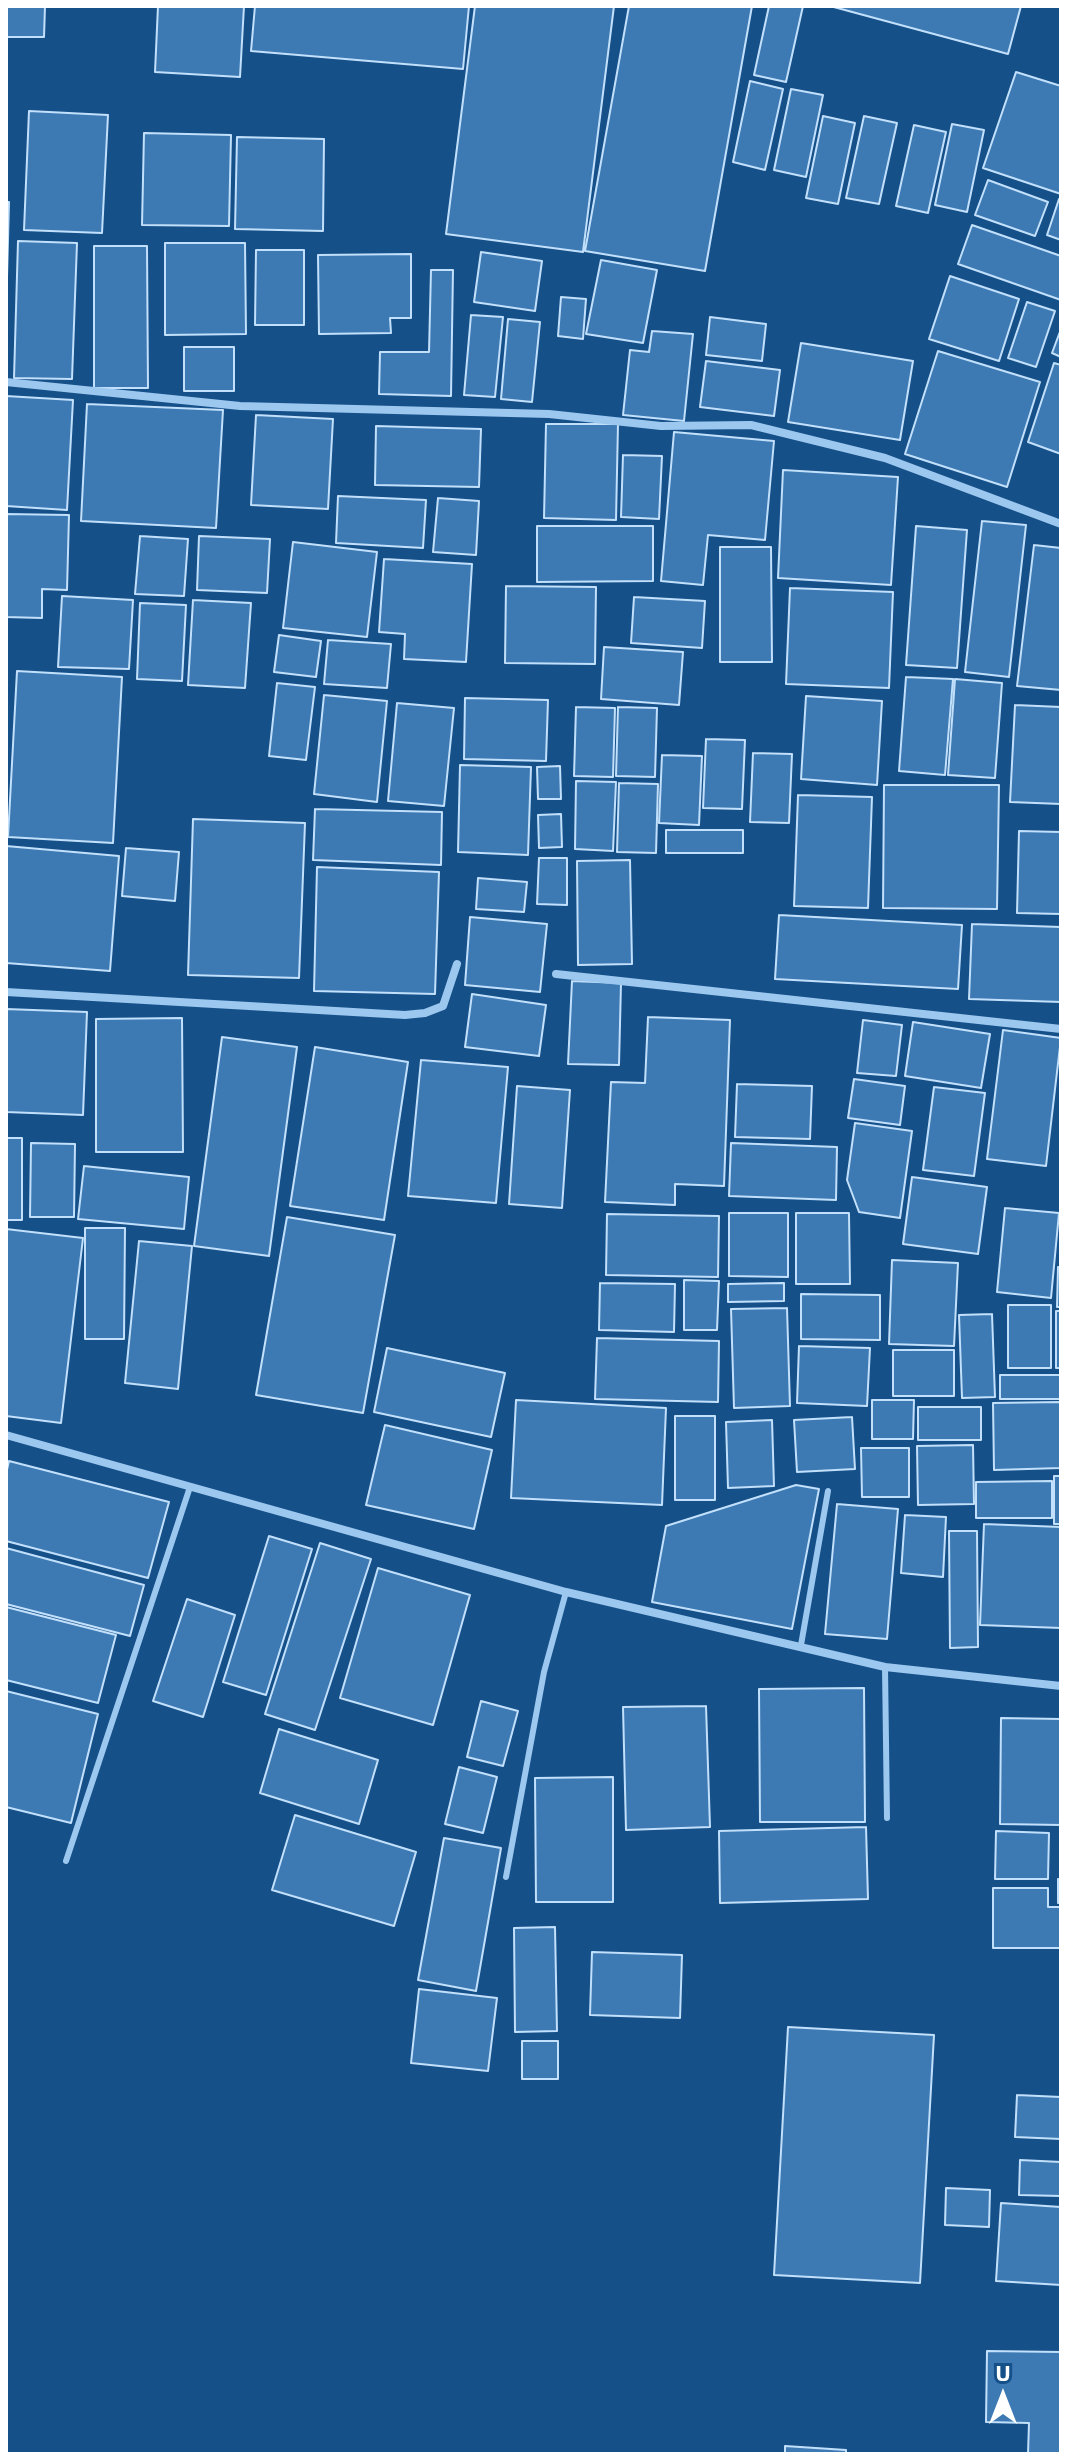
<!DOCTYPE html>
<style>
body{margin:0}
#map{position:relative;width:1067px;height:2460px;overflow:hidden;background:#155089;font-family:"Exo 2",sans-serif}
canvas{display:block}
.frame{position:absolute;inset:0;border:8px solid #fff;pointer-events:none}
.north{position:absolute;left:963px;top:2356px;width:80px;height:80px;-webkit-text-stroke:6px #155089;paint-order:stroke;rotate:0deg;font-size:22px;font-weight:700;line-height:32px;text-align:center;color:#fff}
.north::after{content:'';display:block;margin:auto;width:28px;height:36px;background:#fff;clip-path:polygon(50% 0,100% 100%,50% 72%,0 100%)}
</style>
<div id="map">
<canvas width="1067" height="2460"></canvas>
<div class="frame"></div>
<div class="north">U</div>
</div>
<script>
const g = document.querySelector('canvas').getContext('2d');
g.lineJoin = 'round';
function paint(path, color) { g.fillStyle = color; g.fill(path, 'evenodd'); }
const shape = rows => new Path2D(rows.map(r => 'M' + r).join(''));
function stroke(path, color, width, dash) { g.strokeStyle = color; g.lineWidth = width; g.lineCap = dash ? 'butt' : 'round'; g.setLineDash(dash || []); g.stroke(path); }
const building = shape([
 [6,6,45,6,44,37,6,37,6,6],
 [158,6,244,6,240,77,155,72,158,6],
 [255,6,469,6,463,69,251,51,255,6],
 [475,6,614,6,583,252,446,234,475,6],
 [629,6,752,6,705,271,585,251,629,6],
 [769,6,803,6,786,82,754,75,769,6],
 [830,6,1021,6,1008,54,830,6],
 [1016,72,1061,86,1061,194,983,168,1016,72],
 [750,81,783,89,765,170,733,162,750,81],
 [791,89,823,95,806,177,774,170,791,89],
 [29,111,108,115,102,233,24,230,29,111],
 [823,116,855,123,838,204,806,198,823,116],
 [864,116,897,123,879,204,846,198,864,116],
 [952,124,984,130,967,212,935,205,952,124],
 [914,125,946,132,928,213,896,206,914,125],
 [144,133,231,135,229,226,142,225,144,133],
 [237,137,324,139,323,231,235,229,237,137],
 [988,180,1048,202,1035,236,975,215,988,180],
 [1059,199,1061,200,1061,240,1047,235,1059,199],
 [6,202,9,202,6,315,6,202],
 [972,225,1061,256,1061,300,958,264,972,225],
 [18,241,77,243,72,379,14,378,18,241],
 [165,243,245,243,246,334,165,335,165,243],
 [94,246,147,246,148,388,94,388,94,246],
 [256,250,304,250,304,325,255,325,256,250],
 [481,252,542,261,535,311,474,302,481,252],
 [411,254,411,318,390,318,391,333,319,334,318,255,411,254],
 [601,260,657,270,643,343,586,334,601,260],
 [431,270,453,270,451,396,379,394,380,352,429,352,431,270],
 [950,276,1019,299,999,361,929,339,950,276],
 [561,297,586,299,583,339,558,336,561,297],
 [1027,302,1055,311,1036,367,1008,358,1027,302],
 [471,315,503,317,495,397,464,395,471,315],
 [710,317,766,324,762,361,706,355,710,317],
 [508,319,540,322,532,402,501,399,508,319],
 [1061,329,1061,357,1052,353,1061,329],
 [652,331,693,334,684,421,623,415,630,350,649,352,652,331],
 [801,343,913,361,900,440,788,422,801,343],
 [184,347,234,347,234,391,184,391,184,347],
 [938,351,1040,382,1007,487,905,454,938,351],
 [706,361,780,370,774,416,700,407,706,361],
 [1054,363,1061,365,1061,454,1028,442,1054,363],
 [6,396,73,400,67,510,6,506,6,396],
 [87,404,223,410,216,528,81,521,87,404],
 [256,415,333,419,328,509,251,505,256,415],
 [546,424,618,424,616,520,544,518,546,424],
 [376,426,481,429,479,487,375,485,376,426],
 [674,432,774,441,765,540,708,535,703,585,661,581,674,432],
 [623,455,662,456,659,519,621,517,623,455],
 [783,470,898,477,891,585,778,578,783,470],
 [338,496,426,500,423,548,336,543,338,496],
 [438,498,479,501,476,555,433,552,438,498],
 [6,514,69,515,67,590,42,589,42,618,6,617,6,514],
 [982,521,1026,525,1009,677,965,672,982,521],
 [537,526,653,526,653,581,537,582,537,526],
 [916,526,967,530,957,668,906,665,916,526],
 [140,536,188,539,184,596,135,594,140,536],
 [199,536,270,539,267,593,197,590,199,536],
 [293,542,377,552,367,637,283,628,293,542],
 [1034,545,1061,548,1061,690,1017,686,1034,545],
 [720,547,771,547,772,662,720,662,720,547],
 [384,559,472,564,466,662,404,659,405,634,379,632,384,559],
 [506,586,596,587,595,664,505,663,506,586],
 [790,588,893,592,889,688,786,684,790,588],
 [62,596,133,600,129,669,58,667,62,596],
 [634,597,705,601,702,648,631,643,634,597],
 [193,600,251,603,245,688,188,685,193,600],
 [140,603,186,605,182,681,137,679,140,603],
 [279,635,321,641,316,677,274,672,279,635],
 [328,640,391,644,387,688,324,684,328,640],
 [604,647,683,652,679,705,601,699,604,647],
 [17,671,122,677,113,843,8,837,17,671],
 [906,677,953,679,945,775,899,771,906,677],
 [955,679,1002,683,995,778,948,775,955,679],
 [277,683,315,687,306,760,269,756,277,683],
 [324,695,387,701,377,802,314,794,324,695],
 [806,696,882,701,877,785,801,779,806,696],
 [465,698,548,700,546,761,464,759,465,698],
 [397,703,454,708,444,806,388,801,397,703],
 [1015,705,1061,707,1061,804,1010,802,1015,705],
 [576,707,615,708,613,777,574,776,576,707],
 [618,707,657,708,655,777,616,776,618,707],
 [706,739,745,740,742,809,703,808,706,739],
 [753,753,792,754,789,823,750,822,753,753],
 [662,755,702,756,699,825,659,823,662,755],
 [460,765,531,767,528,855,458,852,460,765],
 [560,766,561,799,538,799,537,767,560,766],
 [576,781,616,782,613,851,575,849,576,781],
 [619,783,658,784,656,853,617,852,619,783],
 [884,785,999,785,997,909,883,908,884,785],
 [798,795,872,797,868,908,794,906,798,795],
 [315,809,442,812,441,865,313,860,315,809],
 [561,814,562,847,539,848,538,815,561,814],
 [193,819,305,823,299,978,188,975,193,819],
 [666,830,743,830,743,853,666,853,666,830],
 [1019,831,1061,832,1061,914,1017,913,1019,831],
 [6,846,119,856,110,971,6,963,6,846],
 [126,848,179,852,175,901,122,896,126,848],
 [539,858,567,858,567,905,537,904,539,858],
 [630,860,632,964,578,965,577,861,630,860],
 [317,867,439,872,435,994,314,991,317,867],
 [478,878,527,882,524,912,476,909,478,878],
 [779,915,962,925,958,989,775,979,779,915],
 [470,917,547,924,540,992,465,985,470,917],
 [972,924,1061,927,1061,1002,969,999,972,924],
 [572,981,621,983,619,1065,568,1064,572,981],
 [472,994,546,1005,539,1056,465,1047,472,994],
 [6,1009,87,1012,83,1115,6,1112,6,1009],
 [648,1017,730,1020,724,1186,675,1184,675,1205,605,1202,611,1082,645,1083,648,1017],
 [182,1018,183,1152,96,1152,96,1019,182,1018],
 [863,1020,902,1025,896,1076,857,1073,863,1020],
 [913,1022,990,1034,981,1088,905,1076,913,1022],
 [1003,1030,1061,1038,1046,1166,987,1159,1003,1030],
 [222,1037,297,1047,269,1256,194,1246,222,1037],
 [315,1047,408,1062,384,1220,290,1206,315,1047],
 [421,1060,508,1067,496,1203,408,1196,421,1060],
 [854,1079,905,1086,900,1125,848,1118,854,1079],
 [737,1084,812,1086,810,1139,735,1137,737,1084],
 [517,1086,570,1090,562,1208,509,1204,517,1086],
 [934,1087,985,1093,974,1176,923,1170,934,1087],
 [855,1123,912,1131,900,1218,859,1212,847,1180,855,1123],
 [6,1138,22,1138,22,1220,6,1220,6,1138],
 [31,1143,75,1144,74,1217,30,1217,31,1143],
 [731,1143,837,1147,836,1200,729,1196,731,1143],
 [84,1166,189,1177,184,1229,78,1219,84,1166],
 [912,1177,987,1187,978,1254,903,1244,912,1177],
 [1005,1208,1059,1213,1051,1298,997,1292,1005,1208],
 [729,1213,788,1213,788,1277,729,1276,729,1213],
 [796,1213,849,1213,850,1284,796,1284,796,1213],
 [607,1214,719,1216,718,1277,606,1275,607,1214],
 [287,1217,395,1235,363,1413,256,1395,287,1217],
 [85,1228,125,1228,124,1339,85,1339,85,1228],
 [6,1229,83,1238,61,1423,6,1416,6,1229],
 [139,1241,192,1246,178,1389,125,1383,139,1241],
 [892,1260,958,1263,954,1346,889,1344,892,1260],
 [1058,1267,1061,1267,1061,1307,1057,1307,1058,1267],
 [684,1280,719,1281,717,1330,684,1330,684,1280],
 [600,1283,675,1284,674,1332,599,1330,600,1283],
 [784,1283,784,1301,728,1302,728,1284,784,1283],
 [801,1294,880,1295,880,1340,801,1339,801,1294],
 [1008,1305,1051,1305,1051,1368,1008,1368,1008,1305],
 [787,1308,790,1406,734,1408,731,1309,787,1308],
 [1056,1311,1061,1311,1061,1368,1056,1368,1056,1311],
 [992,1314,995,1397,962,1398,959,1315,992,1314],
 [597,1338,719,1341,718,1402,595,1399,597,1338],
 [799,1346,870,1348,867,1406,797,1403,799,1346],
 [387,1348,505,1373,491,1437,374,1412,387,1348],
 [893,1350,954,1350,954,1396,893,1396,893,1350],
 [1000,1375,1061,1375,1061,1399,1000,1399,1000,1375],
 [516,1400,666,1408,662,1505,511,1498,516,1400],
 [872,1400,914,1400,913,1439,872,1439,872,1400],
 [1061,1402,1061,1468,994,1470,993,1403,1061,1402],
 [918,1407,981,1407,981,1440,918,1440,918,1407],
 [675,1416,715,1416,715,1500,675,1500,675,1416],
 [852,1417,855,1469,797,1472,794,1420,852,1417],
 [772,1420,774,1486,728,1488,726,1422,772,1420],
 [385,1425,492,1450,474,1529,366,1505,385,1425],
 [973,1445,974,1504,918,1505,917,1446,973,1445],
 [861,1448,909,1448,909,1497,862,1497,861,1448],
 [9,1461,169,1502,148,1578,6,1541,6,1474,9,1461],
 [1054,1476,1061,1476,1061,1524,1054,1524,1054,1476],
 [1052,1481,1052,1518,976,1518,976,1482,1052,1481],
 [796,1485,819,1489,792,1629,652,1602,666,1526,796,1485],
 [837,1504,898,1509,887,1639,825,1634,837,1504],
 [905,1515,946,1517,943,1577,901,1573,905,1515],
 [984,1524,1061,1527,1061,1628,980,1625,984,1524],
 [949,1531,977,1531,978,1647,950,1648,949,1531],
 [269,1536,312,1549,266,1695,223,1682,269,1536],
 [320,1543,371,1559,315,1730,265,1714,320,1543],
 [6,1548,144,1585,130,1636,6,1604,6,1548],
 [378,1568,470,1595,433,1725,340,1698,378,1568],
 [187,1599,235,1615,203,1717,153,1701,187,1599],
 [6,1607,116,1635,98,1703,6,1680,6,1607],
 [864,1688,865,1822,760,1822,759,1689,864,1688],
 [6,1691,98,1714,71,1823,6,1807,6,1691],
 [481,1701,518,1711,503,1766,467,1757,481,1701],
 [706,1706,710,1827,626,1830,623,1707,706,1706],
 [1001,1718,1061,1719,1061,1825,1000,1824,1001,1718],
 [279,1729,378,1760,359,1824,260,1793,279,1729],
 [459,1767,497,1777,483,1833,445,1824,459,1767],
 [613,1777,613,1902,536,1902,535,1778,613,1777],
 [295,1815,416,1852,394,1926,272,1890,295,1815],
 [866,1827,868,1899,720,1903,719,1831,866,1827],
 [996,1831,1049,1833,1048,1879,995,1879,996,1831],
 [444,1838,501,1848,476,1991,418,1980,444,1838],
 [1058,1879,1061,1879,1061,1903,1058,1903,1058,1879],
 [993,1888,1048,1888,1048,1907,1061,1907,1061,1948,993,1948,993,1888],
 [555,1927,557,2031,515,2032,514,1928,555,1927],
 [592,1952,682,1955,680,2018,590,2015,592,1952],
 [419,1989,497,1998,488,2071,411,2063,419,1989],
 [788,2027,934,2035,920,2283,774,2275,788,2027],
 [522,2041,558,2041,558,2079,522,2079,522,2041],
 [1017,2095,1061,2097,1061,2139,1015,2137,1017,2095],
 [1020,2160,1061,2162,1061,2196,1019,2195,1020,2160],
 [946,2188,990,2190,989,2227,945,2225,946,2188],
 [1001,2203,1061,2207,1061,2285,996,2281,1001,2203],
 [987,2351,1061,2352,1061,2454,1028,2454,1029,2423,986,2422,987,2351],
 [785,2446,846,2450,846,2454,785,2454,785,2446]
]);
paint(building, '#3d7ab3');
stroke(building, '#c2e0fb', 2);
stroke(shape([
 [801,1645,828,1491],
 [885,1667,887,1818],
 [66,1861,190,1487],
 [506,1877,544,1672,566,1592]
]), '#9cc7ef', 6);
stroke(shape([
 [6,382,240,406,549,414,661,426,751,425,885,458,1061,524],
 [556,974,1061,1029],
 [6,992,405,1015,425,1013,443,1006,457,964],
 [6,1435,566,1592,885,1667,1061,1686]
]), '#9cc7ef', 8);
</script>
